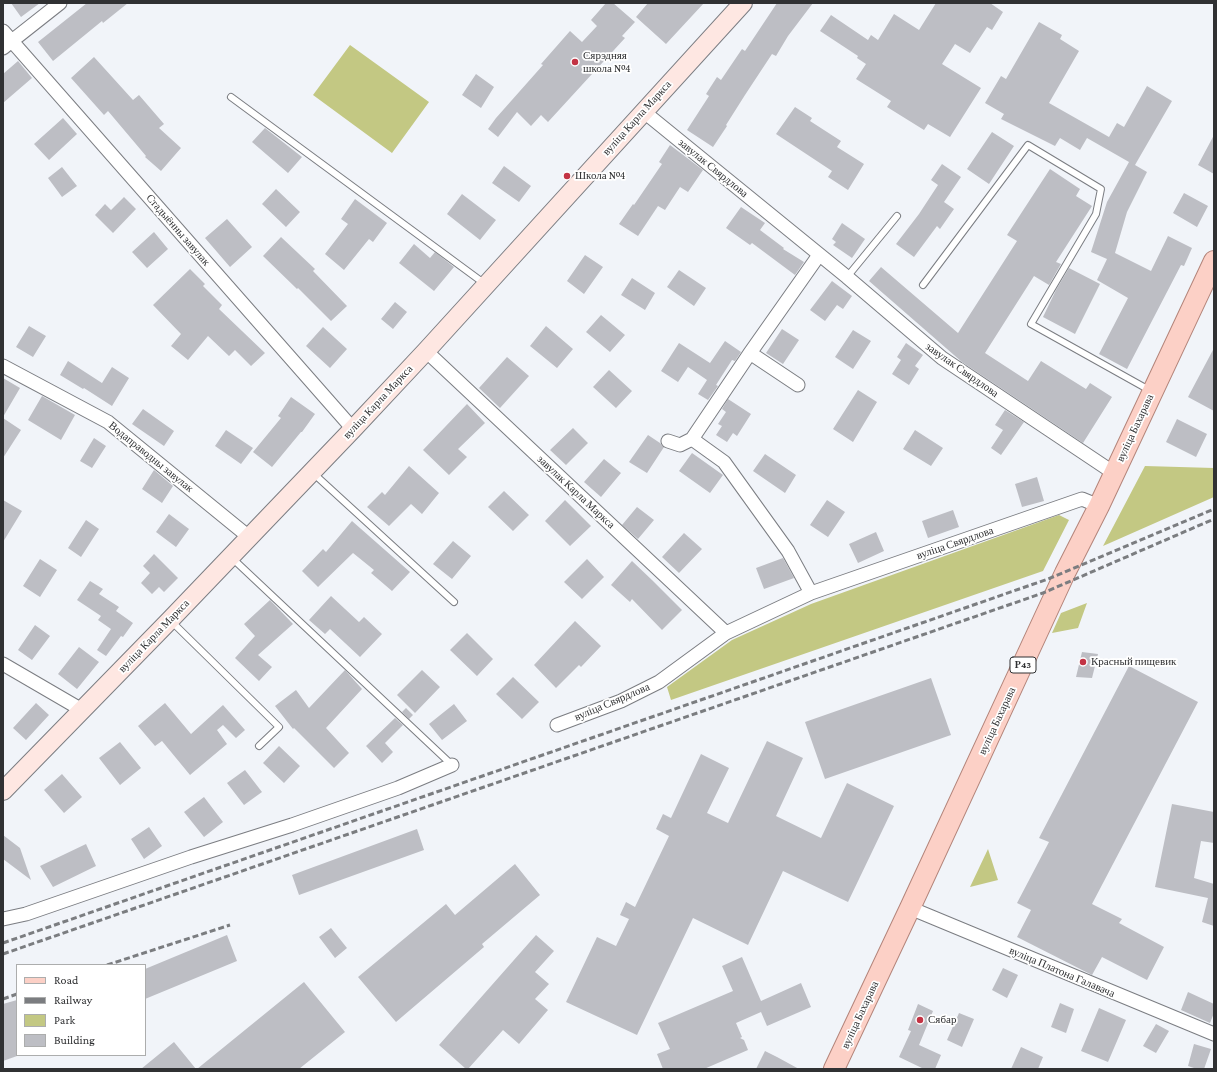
<!DOCTYPE html>
<html>
<head>
<meta charset="utf-8">
<style>
  body { margin:0 }
  #map { position:relative; width:1217px; height:1072px; overflow:hidden; background:#f1f4f9; font-family:"Crimson Pro",serif }
  canvas { display:block }
  .frame { position:absolute; inset:0; border:4px solid #303133; pointer-events:none }
  .legend { position:absolute; left:16px; top:964px; width:130px; height:92px; box-sizing:border-box; background:#fff; border:1px solid #acadad; margin:0; padding:5px 7px; list-style:none; font-size:12px; color:#303133 }
  .legend li { display:flex; align-items:center; gap:8px; height:20px }
  .legend b { width:20px; border:1px solid #acadad }
</style>
</head>
<body>
<div id="map">
<canvas width="1217" height="1072"></canvas>
<div class="frame"></div>
<ul class="legend">
<li><b style="height:5px;background:#fcd0c6"></b>Road</li>
<li><b style="height:5px;background:#7b7d80"></b>Railway</li>
<li><b style="height:11px;background:#c3c883"></b>Park</li>
<li><b style="height:11px;background:#bdbec4"></b>Building</li>
</ul>
</div>
<script>
const ctx = document.querySelector('canvas').getContext('2d');
ctx.lineJoin = 'round';
function fill(path, color) { ctx.fillStyle = color; ctx.fill(path, 'evenodd'); }
const shape = rows => new Path2D(rows.map(r => 'M' + r).join(''));
function stroke(path, color, width, dash) { ctx.strokeStyle = color; ctx.lineWidth = width; ctx.lineCap = dash ? 'butt' : 'round'; ctx.setLineDash(dash || []); ctx.stroke(path); }
function drawText(font, color, halo, rows, align = 'center') {
  ctx.font = font + ' "Crimson Pro",serif'; ctx.lineWidth = 3.5; ctx.setLineDash([]); ctx.textBaseline = 'middle'; ctx.strokeStyle = halo; ctx.fillStyle = color; for (const [text, x, y, turn = 0] of rows) {
    ctx.save(); ctx.translate(x, y); ctx.rotate((+turn || 0) * Math.PI / 180); ctx.textAlign = isNaN(turn) ? turn : align; if (halo) ctx.strokeText(text, 0, 0); ctx.fillText(text, 0, 0); ctx.restore();
  }
}
const green = shape([
  [350,45,429,102,392,153,313,95],
  [1145,466,1214,468,1214,497,1103,546],
  [1059,515,1069,520,1043,571,671,700,667,687,732,640,811,604],
  [1087,603,1078,628,1052,633,1061,613],
  [988,849,998,880,970,887]
]);
const building = shape([
  [11,3,40,3,21,17],
  [87,3,128,3,103,23,102,21,53,61,38,42],
  [606,3,613,3,635,22,622,36,625,38,548,122,541,115,531,126,517,112,498,137,488,129,496,118,543,65,541,64,570,31,582,42,597,26,591,20],
  [648,3,704,3,666,44,636,17],
  [777,3,813,3,788,36,776,56,772,54,745,95,726,125,727,126,713,147,687,130,709,96,706,94,717,77,721,80,742,49,745,51],
  [936,3,990,3,1003,12,992,30,987,27,970,53,955,44,942,64,981,88,950,137,928,124,924,130,887,107,891,101,856,79,866,64,857,58,858,56,820,31,831,15,868,40,871,35,878,40,894,14,919,30],
  [1039,22,1062,35,1060,39,1079,51,1049,103,1109,137,1117,123,1124,127,1147,86,1172,101,1135,165,1147,172,1127,212,1115,253,1151,271,1168,236,1192,248,1184,266,1181,265,1127,369,1099,354,1128,298,1097,280,1107,259,1091,252,1107,202,1129,162,1087,138,1080,150,1060,138,1055,146,1001,119,1004,114,985,103,1001,76,1006,79],
  [94,57,133,100,139,95,164,124,159,128,181,148,161,171,145,157,146,156,108,111,104,115,71,78],
  [18,61,32,78,3,103,3,74],
  [476,74,494,87,481,108,462,95],
  [795,107,812,118,810,121,841,141,837,147,864,164,848,190,828,177,832,171,776,134],
  [63,118,77,134,49,160,34,144],
  [265,128,302,157,288,173,252,142],
  [992,132,1014,146,989,184,967,169],
  [1214,135,1214,174,1198,165],
  [670,145,703,170,688,192,680,187,665,210,658,206,638,236,619,224,633,204,634,205,662,164,659,162],
  [942,164,961,177,944,202,954,209,940,229,937,226,914,257,896,244,919,214,938,185,931,180],
  [504,166,531,186,519,202,492,183],
  [62,167,77,186,62,197,48,178],
  [1050,169,1080,189,1076,196,1092,206,1056,262,1061,264,1049,285,1034,276,985,353,1028,381,1041,361,1086,389,1090,383,1112,397,1083,443,962,362,869,281,881,267,958,333,1017,241,1007,235],
  [276,189,300,212,286,227,262,204],
  [1184,193,1208,206,1197,227,1173,213],
  [462,194,496,220,480,240,447,214],
  [124,197,136,209,113,233,95,215,105,204,111,210],
  [355,199,387,223,373,242,369,239,344,270,325,254,348,224,341,219],
  [741,207,765,223,760,230,784,248,783,249,804,262,795,275,752,243,750,245,726,228],
  [227,219,252,247,230,267,205,238],
  [842,223,865,239,852,258,833,245,836,242,832,239],
  [154,232,168,249,147,268,132,252],
  [281,237,315,269,313,271,347,306,331,321,298,288,297,289,263,256],
  [414,244,430,258,435,252,454,267,434,291,399,263],
  [585,255,603,267,584,294,567,281],
  [1069,268,1100,284,1075,334,1043,317,1056,290],
  [190,269,205,284,203,286,222,305,219,309,265,353,251,366,235,350,229,356,208,336,188,360,171,346,181,334,153,305],
  [679,270,706,288,694,306,667,287],
  [632,278,655,293,645,310,621,295],
  [832,281,852,296,843,309,837,305,825,321,810,310],
  [395,302,407,312,393,329,381,319],
  [601,315,625,335,610,352,586,332],
  [29,326,46,336,33,357,16,347],
  [546,326,573,349,557,368,530,346],
  [323,327,347,349,330,368,306,346],
  [782,329,799,340,783,364,766,353],
  [853,330,871,341,853,369,835,357],
  [725,341,741,352,735,361,732,360,716,385,718,386,708,400,698,394,707,380,688,367,678,382,661,371,679,343,710,363],
  [906,343,923,355,915,366,919,369,909,385,892,374,901,360,897,357],
  [1214,348,1214,411,1188,397],
  [507,357,529,376,500,408,479,388],
  [68,361,102,383,112,367,129,378,112,406,84,388,83,389,60,375],
  [609,370,632,391,616,408,593,387],
  [3,378,20,388,3,417],
  [858,390,877,402,853,442,833,429],
  [42,396,75,415,61,440,28,420],
  [291,397,315,414,302,432,301,432,272,467,253,452,281,418,278,416],
  [728,399,751,414,737,436,733,433,727,442,716,435,722,426,718,424,726,412,722,409],
  [467,404,485,423,458,449,467,457,449,475,423,450],
  [143,409,174,431,164,446,132,424],
  [1005,410,1024,422,1001,455,991,448,1003,430,995,425],
  [3,418,21,430,3,458],
  [1177,419,1207,434,1196,457,1166,442],
  [573,428,588,443,566,465,550,450],
  [226,430,253,448,241,464,215,446],
  [915,430,943,448,931,466,903,449],
  [648,435,660,443,664,447,647,473,629,462],
  [94,438,106,446,92,468,80,461],
  [692,453,723,475,710,493,679,471],
  [765,454,796,475,785,493,753,471],
  [604,459,621,473,601,497,584,482],
  [409,466,439,493,422,514,411,504,389,526,367,507,382,492,385,495],
  [154,470,173,486,162,503,142,489],
  [1037,477,1044,501,1022,507,1015,484],
  [504,491,529,515,513,531,488,507],
  [3,500,22,511,3,542],
  [565,500,591,526,570,546,545,521],
  [827,500,845,512,828,537,810,525],
  [637,507,654,520,638,539,622,525],
  [953,510,959,527,928,538,922,521],
  [169,514,189,529,176,547,156,532],
  [86,520,99,529,81,557,68,548],
  [352,521,410,572,392,591,371,573,374,570,353,553,318,587,302,571,323,549,326,552],
  [876,532,884,551,858,563,849,544],
  [684,533,702,549,679,573,662,557],
  [453,541,471,556,452,579,433,564],
  [154,554,178,578,164,592,159,587,152,594,141,583,150,573,143,566],
  [783,558,794,578,764,589,756,568],
  [40,559,57,570,40,597,23,586],
  [587,559,604,577,582,599,564,582],
  [632,561,652,580,682,610,662,630,632,599,630,602,611,585],
  [90,581,103,589,99,594,119,607,116,611,133,623,123,637,121,636,106,656,97,650,111,629,98,620,101,616,77,600],
  [331,596,359,622,364,617,382,634,360,657,330,629,325,634,309,620],
  [270,600,293,624,258,655,272,667,259,681,235,658,255,636,244,624],
  [575,621,601,646,581,667,579,665,556,688,534,665],
  [35,625,50,636,32,660,18,650],
  [467,633,493,659,477,676,450,650],
  [79,647,99,662,77,689,58,674],
  [1082,652,1098,654,1092,678,1076,677],
  [1129,666,1198,702,1092,904,1122,919,1119,923,1164,947,1147,980,1102,957,1092,975,1017,937,1031,910,1017,903,1049,842,1039,838],
  [345,670,362,689,326,728,349,753,334,768,294,728,293,729,275,706,296,690,309,708],
  [422,670,440,687,415,713,397,695],
  [513,677,539,702,522,719,496,694],
  [931,678,951,735,825,779,805,722],
  [36,703,49,715,26,740,13,728],
  [165,703,191,734,223,705,245,730,236,738,223,725,217,730,227,744,190,775,162,741,155,746,138,726],
  [454,704,467,721,442,740,429,724],
  [406,708,413,715,409,719,402,712],
  [395,718,403,725,385,743,393,752,382,763,366,746],
  [767,741,803,758,776,816,821,838,847,783,894,806,848,902,783,871,748,945,693,918,637,1035,566,1002,597,937,616,946,629,919,620,915,626,902,635,907,669,836,656,829,663,814,671,818,701,754,729,768,707,813,728,823],
  [120,742,141,768,120,785,99,758],
  [279,746,300,766,284,783,263,763],
  [245,770,262,792,244,805,227,783],
  [62,774,82,797,64,813,44,790],
  [204,797,223,822,204,837,184,812],
  [1172,804,1214,812,1214,843,1201,841,1194,878,1214,884,1214,926,1202,922,1208,898,1155,887],
  [149,827,162,846,144,859,131,839],
  [417,829,424,850,299,895,292,875],
  [3,835,20,848,31,880,3,859],
  [86,844,96,866,53,887,40,866],
  [515,864,540,895,482,944,484,947,396,1022,358,977,446,904,455,915],
  [331,928,347,948,335,958,319,937],
  [227,935,237,961,145,999,145,969],
  [536,935,554,951,535,972,549,984,535,999,548,1010,519,1044,503,1030,468,1069,466,1069,439,1045],
  [742,957,761,1001,801,983,811,1007,767,1026,761,1012,736,1023,742,1037,740,1038,744,1040,748,1050,704,1069,663,1069,657,1054,670,1049,658,1023,733,991,722,966],
  [1003,968,1018,975,1007,998,992,990],
  [304,982,345,1032,299,1069,197,1069],
  [1188,992,1214,1004,1214,1013,1210,1023,1181,1010],
  [17,1000,17,1056,3,1061,3,1004],
  [1060,1003,1074,1009,1066,1033,1051,1027],
  [918,1004,933,1011,919,1045,941,1055,935,1069,924,1069,899,1057,911,1031,908,1030],
  [1099,1008,1126,1020,1108,1062,1081,1051],
  [959,1013,974,1019,962,1047,947,1040],
  [1156,1024,1169,1031,1156,1053,1143,1046],
  [174,1042,196,1069,141,1069],
  [1194,1044,1211,1049,1204,1069,1197,1069,1188,1066],
  [1021,1047,1043,1057,1038,1069,1011,1069],
  [765,1051,777,1057,799,1069,756,1069]
]);
const lane = shape([
  [231,97,485,284],
  [847,277,897,216],
  [923,285,1028,145,1101,189,1096,214,1031,324,1151,391],
  [313,473,454,602],
  [232,558,452,765],
  [171,621,279,727,259,746]
]);
const street = shape([
  [3,31,353,429],
  [3,48,60,3],
  [643,111,847,277,942,358,1114,473],
  [426,351,726,633],
  [750,353,798,385],
  [3,366,108,422,249,537],
  [692,439,724,462,788,551,811,593],
  [668,441,680,445,692,439,750,353,819,255],
  [3,664,82,710],
  [557,725,621,701,659,682,726,633,811,593,1082,499,1099,506],
  [910,908,1214,1034],
  [3,919,26,914,191,857,292,825,398,788,452,765]
]);
const secondary = shape([
  [3,791,170,620,353,429,426,351,743,3]
]);
const primary = shape([
  [834,1069,910,908,1065,573,1099,506,1214,261]
]);
const rail = shape([
  [3,943,1048,579,1214,509],
  [3,954,1043,593,1214,519],
  [107,965,230,925],
  [3,999,17,994]
]);
const markers = [
  [575,62,4,"#c33344"],
  [567,176,4,"#c33344"],
  [1083,662,4,"#c33344"],
  [920,1020,4,"#c33344"]
];
const shields = [
  [1023,665,26]
];
const shieldNames = [
  ["Р43",1023,665]
];
const poiNames = [
  ["Сярэдняя",583,56],
  ["школа №4",583,69],
  ["Школа №4",575,176],
  ["Красный пищевик",1091,662],
  ["Сябар",928,1020]
];
const streetNames = [
  ["вуліца Карла Маркса",637,118,-48],
  ["завулак Свярдлова",713,168,39],
  ["Стадыённы завулак",178,230,49],
  ["завулак Свярдлова",962,370,35],
  ["вуліца Карла Маркса",378,402,-47],
  ["вуліца Бахарава",1135,428,-65],
  ["Водаправодны завулак",151,457,39],
  ["завулак Карла Маркса",576,492,43],
  ["вуліца Свярдлова",955,543,-19],
  ["вуліца Карла Маркса",154,636,-46],
  ["вуліца Свярдлова",612,702,-23],
  ["вуліца Бахарава",997,721,-65],
  ["вуліца Платона Галавача",1062,972,23],
  ["вуліца Бахарава",860,1015,-65]
];
fill(green, '#c3c883');
fill(building, '#bdbec4');
stroke(lane, '#7b7d82', 8);
stroke(street, '#7b7d82', 15);
stroke(secondary, '#7b7d82', 20);
stroke(primary, '#b3847a', 22);
stroke(lane, '#fff', 6);
stroke(street, '#fff', 13);
stroke(secondary, '#fee7e2', 18);
stroke(primary, '#fcd0c6', 20);
stroke(rail, '#7b7d80', 3, [6, 3]);
for (const [x, y, r, color] of markers) { const dot = new Path2D(); dot.arc(x, y, r, 0, 2 * Math.PI); ctx.fillStyle = color; ctx.fill(dot); stroke(dot, '#fff', 1.5); }
for (const [x, y, w] of shields) { const box = new Path2D(); box.roundRect(x - w / 2, y - 8, w, 16, 3); ctx.fillStyle = '#fff'; ctx.fill(box); stroke(box, '#303133', 1); }
drawText('bold 10px', '#303133', null, shieldNames);
drawText('11px', '#303133', '#fff', poiNames, 'left');
drawText('11px', '#303133', '#fff', streetNames);
</script>
</body>
</html>
